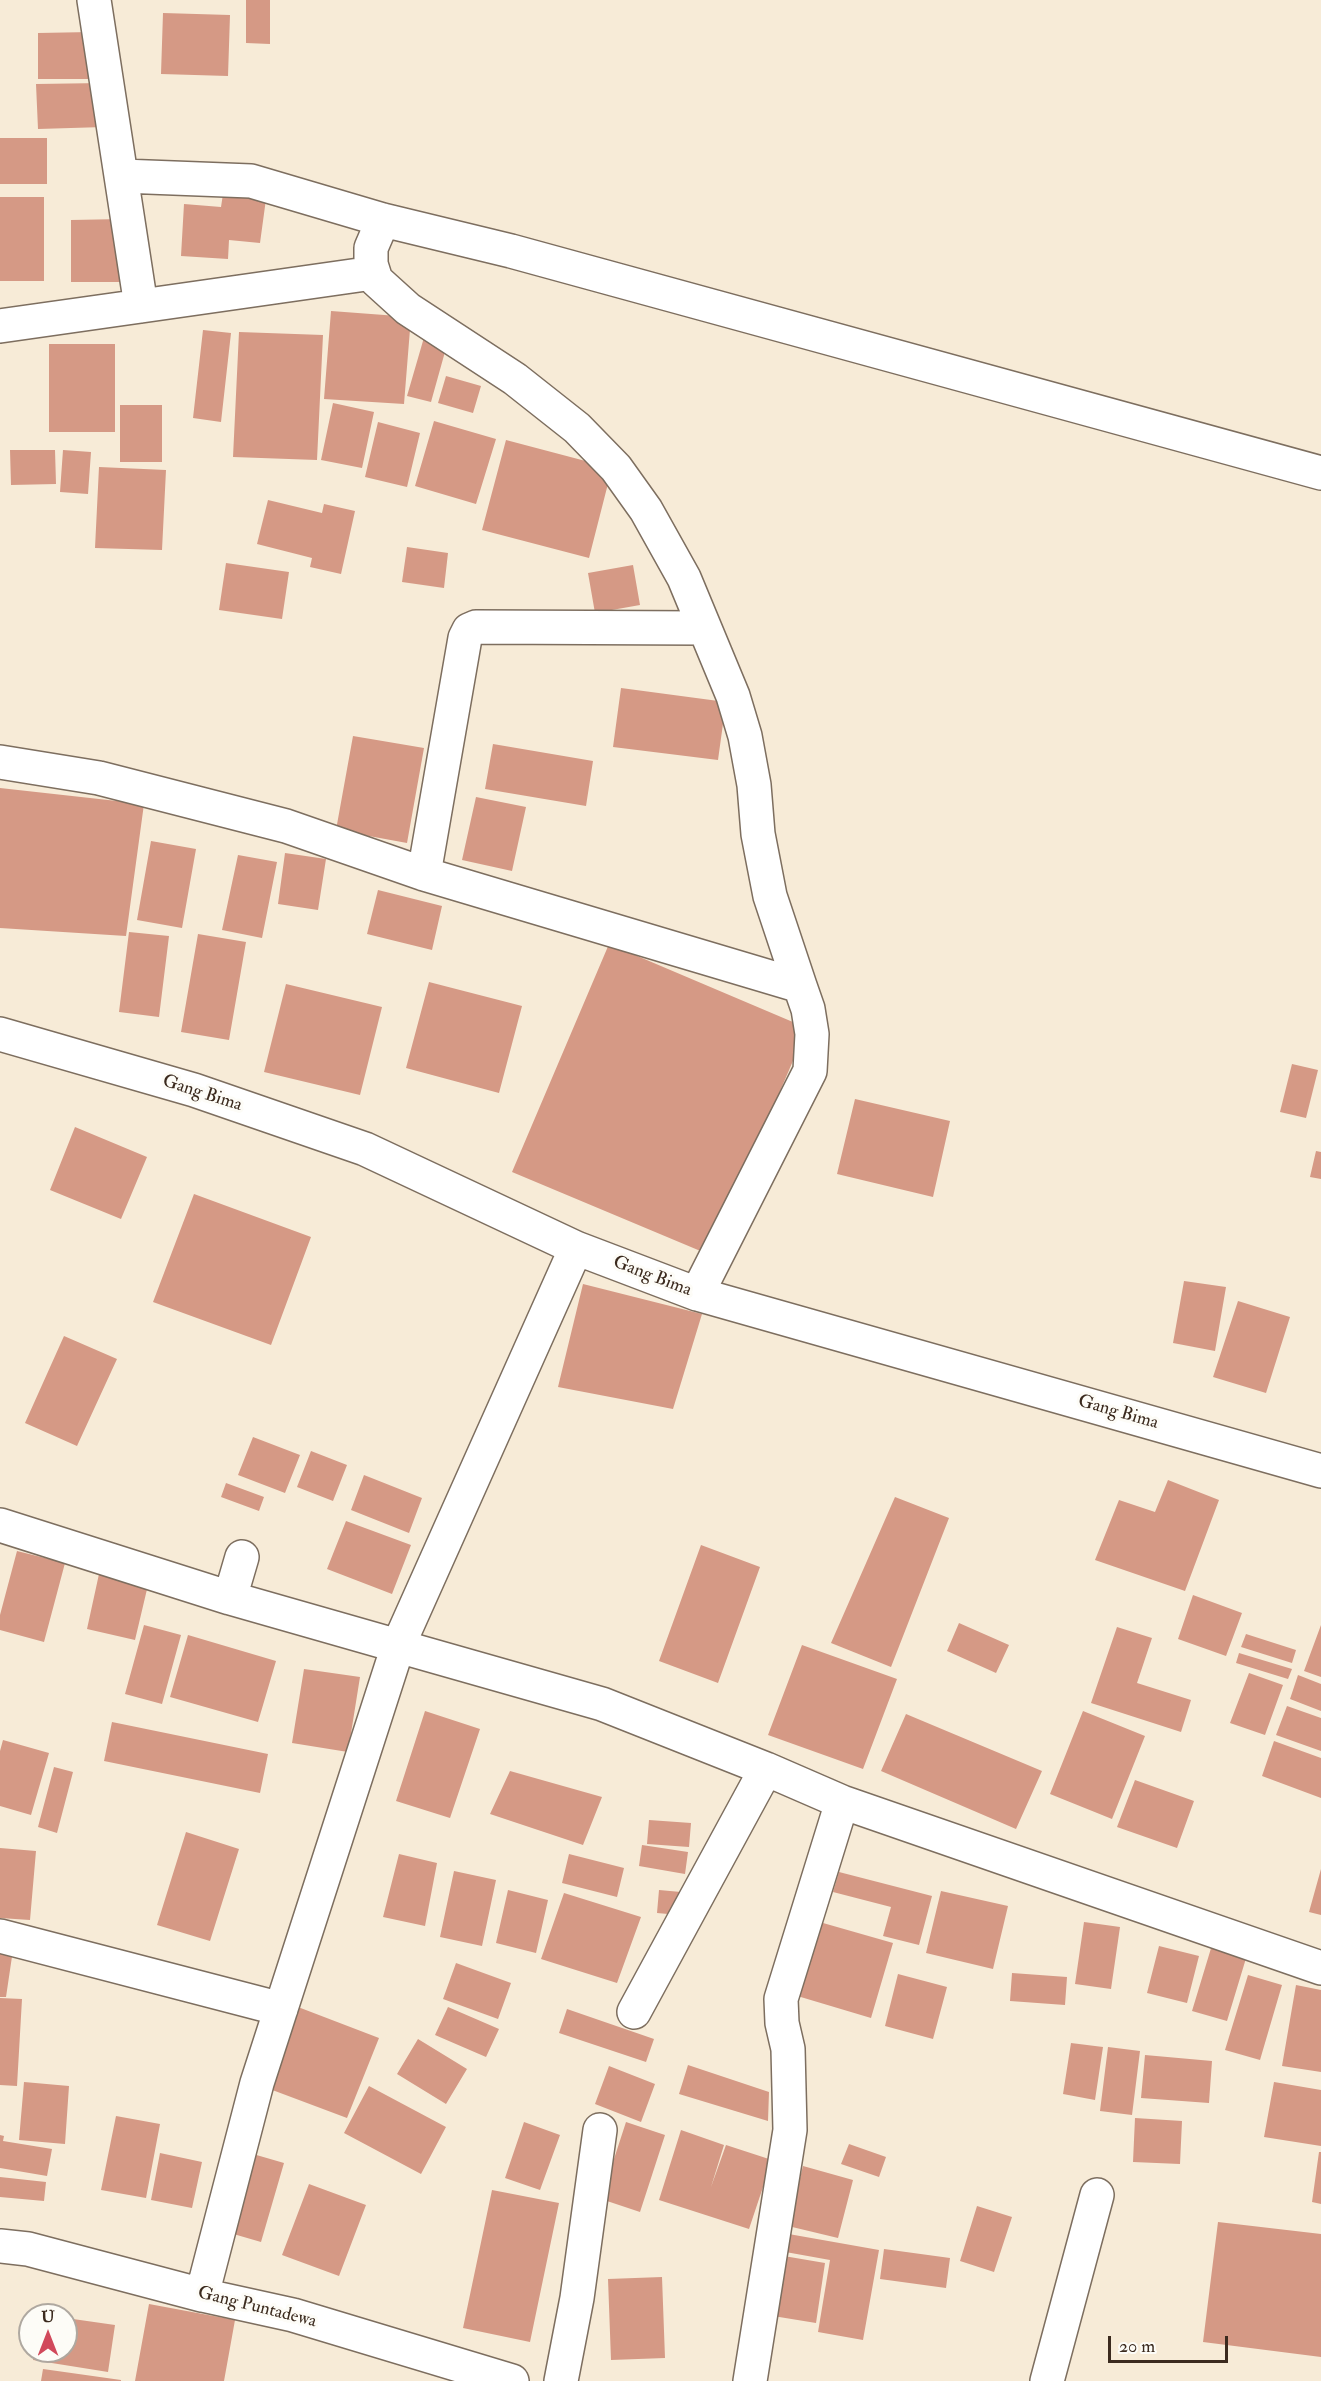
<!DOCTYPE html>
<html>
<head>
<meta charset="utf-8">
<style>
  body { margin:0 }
  #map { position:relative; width:1321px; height:2381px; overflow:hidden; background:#f7ebd7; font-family:"IM FELL Double Pica",serif }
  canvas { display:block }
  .north { position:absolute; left:18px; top:2303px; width:60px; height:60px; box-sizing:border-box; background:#fdfcf7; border:2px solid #afa8a0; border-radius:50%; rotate:0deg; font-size:16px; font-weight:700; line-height:24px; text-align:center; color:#3b2a1e }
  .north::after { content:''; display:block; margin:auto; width:21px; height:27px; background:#d1495b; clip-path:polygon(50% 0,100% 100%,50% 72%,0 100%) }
  .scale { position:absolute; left:1108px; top:2336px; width:120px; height:27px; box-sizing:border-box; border:3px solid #3b2a1e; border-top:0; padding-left:8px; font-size:18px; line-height:21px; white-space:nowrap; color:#3b2a1e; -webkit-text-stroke:4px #fdfcf7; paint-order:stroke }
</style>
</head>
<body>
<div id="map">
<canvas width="1321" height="2381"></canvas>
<div class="north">U</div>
<div class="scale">20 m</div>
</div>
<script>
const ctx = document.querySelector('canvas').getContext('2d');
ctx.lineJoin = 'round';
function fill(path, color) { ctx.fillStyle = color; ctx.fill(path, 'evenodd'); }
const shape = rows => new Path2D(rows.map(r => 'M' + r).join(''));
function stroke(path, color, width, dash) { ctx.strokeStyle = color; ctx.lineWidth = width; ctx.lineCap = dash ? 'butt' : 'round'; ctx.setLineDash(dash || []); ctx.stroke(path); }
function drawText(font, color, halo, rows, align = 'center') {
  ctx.font = font + ' "IM FELL Double Pica",serif'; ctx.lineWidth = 6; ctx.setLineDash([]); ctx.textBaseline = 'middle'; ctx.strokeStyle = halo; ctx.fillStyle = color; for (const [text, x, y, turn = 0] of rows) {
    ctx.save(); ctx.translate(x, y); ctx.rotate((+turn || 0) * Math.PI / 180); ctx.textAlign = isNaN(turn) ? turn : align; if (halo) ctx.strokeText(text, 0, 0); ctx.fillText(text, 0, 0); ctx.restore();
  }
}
const building = shape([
  [246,0,270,0,270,44,246,43],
  [163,13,230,15,228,76,161,74],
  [91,32,92,79,38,79,38,33],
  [103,83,104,127,38,129,36,84],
  [0,138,47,138,47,184,0,184],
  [223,194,266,199,260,243,229,240,228,259,181,256,184,204,221,207],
  [0,197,44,197,44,281,0,281],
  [123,219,124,282,71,282,71,220],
  [331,311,411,317,404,404,324,399],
  [203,330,231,333,221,422,193,418],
  [239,332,323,335,317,460,233,457],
  [425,334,448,341,431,402,407,396],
  [49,344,115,344,115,432,49,432],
  [446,376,481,386,473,413,438,403],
  [333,403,374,412,362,468,321,460],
  [120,405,162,405,162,462,120,462],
  [434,421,496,439,476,504,415,486],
  [378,422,420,433,407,487,365,477],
  [506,440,612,468,589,558,482,530],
  [10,450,55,450,56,484,11,485],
  [63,450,91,452,88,494,60,492],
  [99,467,166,470,162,550,95,548],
  [268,500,322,513,324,504,355,511,341,574,310,567,312,558,257,544],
  [407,547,448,553,444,588,402,582],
  [226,563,289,572,282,619,219,610],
  [633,565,640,605,595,613,588,573],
  [621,688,726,702,718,760,613,747],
  [353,736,424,748,407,843,336,830],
  [493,744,593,761,586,806,485,789],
  [0,788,144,804,126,936,0,928],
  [476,797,526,807,512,871,462,860],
  [151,841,196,849,182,928,137,920],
  [285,853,326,859,318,910,278,904],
  [238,855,277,862,262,938,222,930],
  [378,890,442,906,432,950,367,934],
  [129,932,169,936,159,1017,119,1012],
  [198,934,246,942,229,1040,181,1032],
  [609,944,807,1028,710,1255,512,1172],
  [429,982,522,1006,499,1093,406,1068],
  [286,984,382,1007,360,1095,264,1072],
  [1292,1064,1318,1070,1306,1118,1280,1112],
  [855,1099,950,1121,933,1197,837,1174],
  [75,1127,147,1157,121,1219,50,1190],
  [1316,1151,1321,1152,1321,1179,1310,1177],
  [194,1194,311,1237,271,1345,153,1302],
  [1184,1281,1226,1287,1215,1351,1173,1343],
  [583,1284,702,1314,673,1409,558,1387],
  [1238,1301,1290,1317,1266,1393,1213,1377],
  [64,1336,117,1359,77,1446,25,1423],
  [253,1437,300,1455,285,1493,238,1475],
  [311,1451,347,1465,333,1501,297,1487],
  [364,1475,422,1498,409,1533,351,1510],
  [1168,1480,1219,1500,1185,1591,1095,1560,1119,1500,1155,1512],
  [226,1483,264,1497,259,1511,221,1497],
  [895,1497,949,1518,891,1667,831,1643],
  [346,1521,411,1545,392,1594,327,1569],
  [701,1545,760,1567,718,1683,659,1661],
  [17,1551,65,1563,44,1642,0,1630,0,1615],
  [99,1574,148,1585,135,1640,87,1629],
  [1193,1595,1242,1613,1226,1656,1178,1639],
  [959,1623,1009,1645,996,1673,947,1651],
  [144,1625,181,1635,162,1704,125,1694],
  [1321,1625,1321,1677,1304,1671],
  [1117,1627,1152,1638,1137,1683,1191,1700,1181,1732,1091,1703],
  [1246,1634,1296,1650,1292,1663,1241,1647],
  [188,1635,276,1661,258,1722,170,1697],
  [802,1645,897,1679,863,1769,768,1735],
  [1239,1653,1292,1669,1288,1679,1236,1663],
  [304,1669,360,1677,348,1752,292,1743],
  [1249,1673,1283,1685,1265,1735,1230,1723],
  [1298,1675,1321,1684,1321,1711,1290,1699],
  [1287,1706,1321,1718,1321,1751,1276,1735],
  [425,1711,480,1729,450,1818,396,1801],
  [1083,1711,1145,1736,1112,1819,1050,1794],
  [906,1714,1042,1771,1016,1829,881,1771],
  [112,1722,268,1754,260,1793,104,1761],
  [3,1740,49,1753,31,1815,0,1806,0,1751],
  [1274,1741,1321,1758,1321,1798,1262,1776],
  [54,1767,73,1772,57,1833,38,1827],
  [510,1771,602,1797,583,1845,490,1814],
  [1135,1780,1194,1801,1177,1848,1117,1827],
  [649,1820,691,1823,689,1847,647,1844],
  [186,1832,239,1849,210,1941,157,1925],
  [642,1845,688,1852,685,1874,639,1866],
  [0,1848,36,1851,30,1920,0,1918],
  [399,1854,437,1863,425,1926,383,1917],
  [569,1854,624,1868,617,1897,562,1883],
  [1321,1869,1321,1915,1309,1912],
  [454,1871,496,1880,482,1946,440,1937],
  [839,1872,932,1896,919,1945,883,1936,891,1907,833,1892],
  [508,1890,548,1900,536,1953,496,1943],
  [659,1890,681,1892,679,1915,657,1913],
  [941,1891,1008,1906,993,1969,926,1953],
  [564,1893,641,1917,617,1983,541,1959],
  [816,1921,893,1943,871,2018,794,1995],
  [1084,1922,1120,1927,1111,1989,1075,1984],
  [0,1942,14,1943,6,1997,0,1997],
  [1212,1945,1247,1955,1227,2021,1192,2011],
  [1159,1946,1199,1956,1187,2003,1147,1993],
  [456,1963,511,1983,498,2019,443,1999],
  [1012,1973,1067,1977,1065,2005,1010,2001],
  [898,1974,947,1987,933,2039,885,2026],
  [1248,1975,1282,1985,1260,2060,1225,2050],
  [1296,1985,1321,1990,1321,2072,1282,2066],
  [0,1998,22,1999,17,2086,0,2085],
  [298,2007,379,2038,347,2118,267,2088],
  [448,2007,499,2029,486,2057,435,2035],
  [567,2009,654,2039,646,2062,559,2033],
  [418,2039,467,2069,446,2104,397,2074],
  [1071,2043,1103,2047,1095,2100,1063,2094],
  [1108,2047,1140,2051,1132,2115,1100,2111],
  [1145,2055,1212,2061,1209,2103,1141,2098],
  [688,2065,769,2092,768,2121,679,2094],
  [609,2066,655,2084,641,2122,595,2104],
  [24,2082,69,2086,65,2144,19,2140],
  [1274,2082,1321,2090,1321,2146,1264,2137],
  [369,2086,446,2127,421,2174,344,2133],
  [116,2116,160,2124,146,2198,101,2190],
  [1135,2118,1182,2121,1180,2164,1133,2162],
  [524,2122,560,2135,540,2190,505,2178],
  [626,2122,665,2135,640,2212,601,2199],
  [681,2130,724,2145,711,2187,726,2145,772,2160,749,2229,659,2200],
  [0,2135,4,2136,3,2141,52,2149,47,2176,0,2168],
  [849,2144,886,2157,879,2177,841,2164],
  [1319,2152,1321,2152,1321,2204,1312,2202],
  [160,2153,202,2162,192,2208,151,2200],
  [253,2154,284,2163,261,2242,230,2233],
  [803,2166,853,2180,838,2238,788,2226],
  [0,2177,46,2182,44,2201,0,2197],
  [309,2184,366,2205,339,2276,282,2255],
  [492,2190,559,2203,530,2342,463,2328],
  [977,2206,1012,2217,994,2272,960,2261],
  [1218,2222,1321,2234,1321,2357,1203,2342],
  [783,2233,879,2250,863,2340,818,2332,830,2260,780,2251],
  [884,2249,950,2258,946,2288,880,2279],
  [778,2255,825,2263,816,2323,767,2315],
  [662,2277,665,2358,611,2360,608,2279],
  [149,2304,235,2320,224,2381,135,2381],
  [66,2318,115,2325,108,2372,33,2360,34,2351,66,2351],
  [43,2369,121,2380,121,2381,41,2381]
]);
const street = shape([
  [122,176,251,181,383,220,511,251,1321,473],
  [383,220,371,248,371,264,376,280,408,309,515,379,577,428,616,468,646,510,684,578,733,696,745,736,754,785,758,834,770,896,800,986],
  [141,306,373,273],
  [0,326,141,306,94,0],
  [0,762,99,778,286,826,424,874,800,986,808,1009,812,1034,810,1071,697,1294],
  [424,874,465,638,469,630,476,627,704,628],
  [0,1034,194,1090,365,1149,576,1248,697,1294,1321,1471],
  [576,1248,398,1646,602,1704,766,1769,842,1802,1321,1968],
  [0,1525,230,1598,398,1646,257,2083,202,2295],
  [230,1598,242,1557],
  [0,1936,281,2009],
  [634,2012,766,1769],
  [0,2246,28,2249,202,2295,293,2315,512,2381],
  [561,2381,577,2298,600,2130],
  [750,2381,790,2130,788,2049,782,2023,781,1999,842,1802],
  [1047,2381,1097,2195]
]);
const streetNames = [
  ["Gang Bima",202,1094,18],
  ["Gang Bima",652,1277,21],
  ["Gang Bima",1118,1413,16],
  ["Gang Puntadewa",257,2308,14]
];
fill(building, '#d59985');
stroke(street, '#7d6e5f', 36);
stroke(street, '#fff', 33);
drawText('18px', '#3b2a1e', '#fdfcf7', streetNames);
</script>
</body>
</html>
